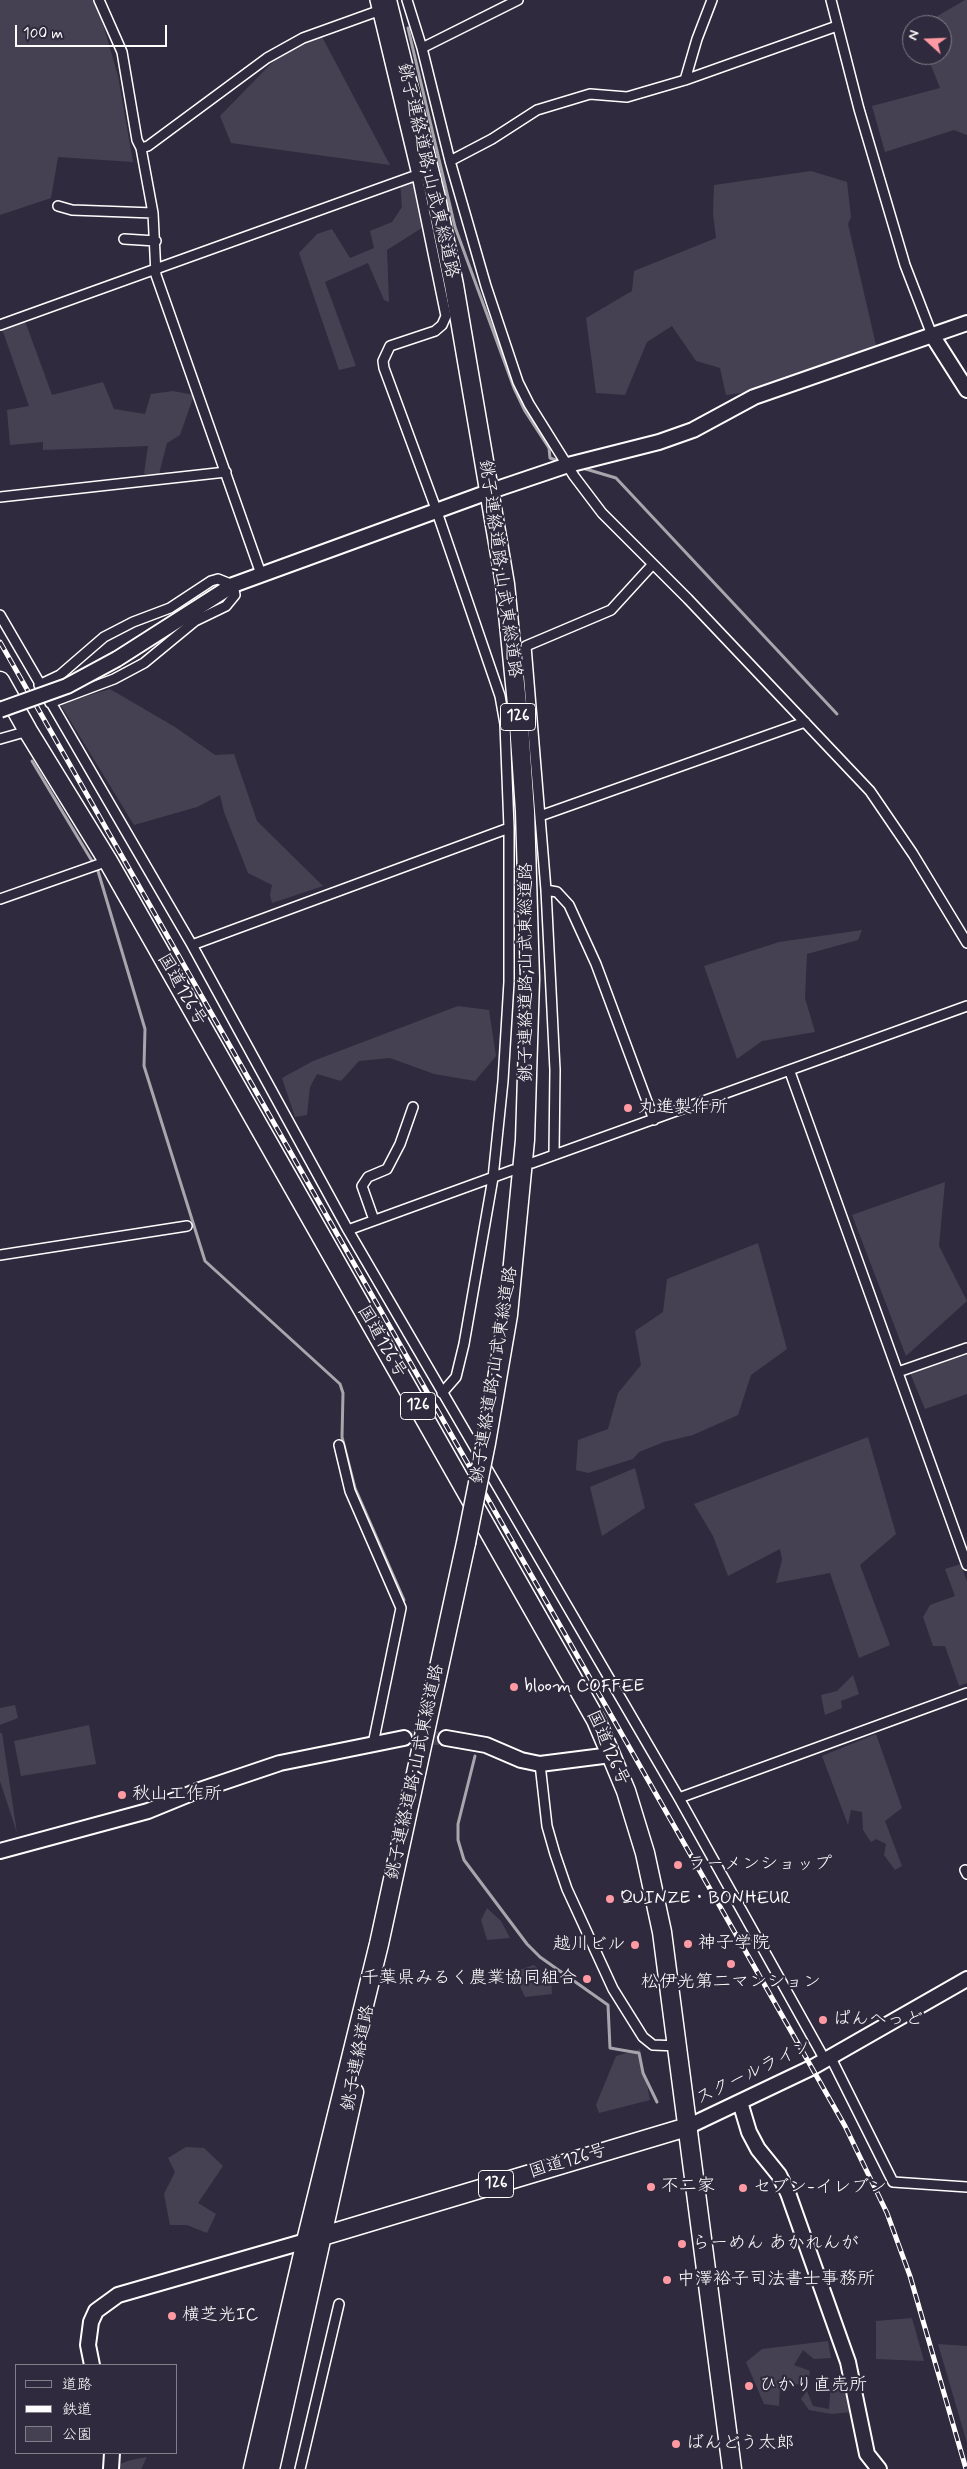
<!DOCTYPE html>
<html>
<head>
<meta charset="utf-8">
<style>
  body { margin:0 }
  #map { position:relative; width:967px; height:2469px; overflow:hidden; background:#2f2a3d; font-family:Mynerve,"Klee One",sans-serif }
  canvas { display:block }
  .legend { position:absolute; left:15px; top:2364px; width:162px; height:90px; box-sizing:border-box; background:#2f2a3d; border:1px solid #827f8b; margin:0; padding:6px 9px; list-style:none; font-size:15px; color:#fff }
  .legend li { display:flex; align-items:center; gap:10px; height:25px }
  .legend b { width:25px; border:1px solid #827f8b }
  .north { position:absolute; left:902px; top:15px; width:50px; height:50px; box-sizing:border-box; background:#2f2a3d; border:1px solid #827f8b; border-radius:50%; rotate:290deg; font-size:14px; font-weight:700; line-height:20px; text-align:center; color:#fff }
  .north::after { content:''; display:block; margin:auto; width:18px; height:22px; background:#ff9aa2; clip-path:polygon(50% 0,100% 100%,50% 72%,0 100%) }
  .scale { position:absolute; left:15px; top:25px; width:152px; height:22px; box-sizing:border-box; border:2px solid #fff; border-top:0; padding-left:6px; font-size:15px; line-height:18px; white-space:nowrap; color:#fff; -webkit-text-stroke:4px #2f2a3d; paint-order:stroke }
</style>
</head>
<body>
<div id="map">
<canvas width="967" height="2469"></canvas>
<ul class="legend">
<li><b style="height:6px;background:#2f2a3d"></b>道路</li>
<li><b style="height:6px;background:#fff"></b>鉄道</li>
<li><b style="height:14px;background:#464152"></b>公園</li>
</ul>
<div class="north">N</div>
<div class="scale">100 m</div>
</div>
<script>
const ctx = document.querySelector('canvas').getContext('2d');
ctx.lineJoin = 'round';
function fill(path, color) { ctx.fillStyle = color; ctx.fill(path, 'evenodd'); }
const shape = rows => new Path2D(rows.map(r => 'M' + r).join(''));
function stroke(path, color, width, dash) { ctx.strokeStyle = color; ctx.lineWidth = width; ctx.lineCap = dash ? 'butt' : 'round'; ctx.setLineDash(dash || []); ctx.stroke(path); }
function drawText(font, color, halo, rows, align = 'center') {
  ctx.font = font + ' Mynerve,"Klee One",sans-serif'; ctx.lineWidth = 4.5; ctx.setLineDash([]); ctx.textBaseline = 'middle'; ctx.strokeStyle = halo; ctx.fillStyle = color; for (const [text, x, y, turn = 0] of rows) {
    ctx.save(); ctx.translate(x, y); ctx.rotate((+turn || 0) * Math.PI / 180); ctx.textAlign = isNaN(turn) ? turn : align; if (halo) ctx.strokeText(text, 0, 0); ctx.fillText(text, 0, 0); ctx.restore();
  }
}
const green = shape([
  [0,0,96,0,118,76,133,162,58,157,51,198,0,215],
  [965,0,967,0,967,135,954,130,885,152,872,106,940,88,927,55,942,55,942,25,922,25],
  [302,32,321,35,390,165,231,143,220,116],
  [811,171,847,182,851,217,848,224,876,345,755,391,726,395,720,368,696,361,672,326,647,342,625,395,596,393,586,318,632,291,634,271,716,238,713,214,714,185],
  [427,175,436,219,387,250,389,302,384,300,368,263,325,282,356,366,339,370,299,253,317,234,332,229,350,258,374,248,370,231,392,222,402,207,400,182],
  [25,321,52,395,103,382,114,409,145,414,151,394,173,391,194,395,180,435,167,443,159,474,144,474,148,446,43,450,43,442,10,445,7,410,29,406,2,329],
  [110,689,175,727,215,755,234,754,257,821,323,886,272,903,270,895,272,885,248,873,224,812,220,795,197,807,134,825,60,704],
  [862,930,858,940,807,954,805,998,815,1032,762,1041,737,1059,704,966,779,942],
  [458,1006,489,1010,496,1056,475,1081,434,1074,390,1058,359,1061,341,1081,317,1074,310,1087,307,1115,295,1117,282,1078,313,1061],
  [945,1182,939,1246,967,1301,906,1356,852,1215],
  [758,1243,787,1349,751,1375,738,1415,693,1435,664,1442,639,1452,633,1459,588,1473,576,1470,578,1440,608,1429,618,1393,641,1365,635,1331,663,1312,667,1279],
  [967,1347,967,1394,925,1409,908,1368],
  [868,1437,896,1534,860,1565,890,1645,859,1658,830,1573,776,1583,782,1560,780,1549,728,1576,713,1536,694,1504],
  [635,1468,645,1508,602,1536,590,1487],
  [961,1564,967,1582,967,1683,959,1686,945,1646,933,1646,923,1617,930,1605,955,1596,945,1569],
  [853,1675,859,1694,841,1701,842,1708,825,1715,821,1695,837,1691],
  [15,1705,18,1718,0,1725,0,1708],
  [89,1725,96,1764,21,1776,14,1741],
  [0,1733,2,1733,17,1833,0,1781],
  [876,1734,902,1808,885,1821,902,1866,895,1870,884,1855,886,1844,876,1839,871,1842,863,1830,862,1812,851,1810,848,1825,822,1756],
  [487,1908,501,1921,510,1938,487,1940,481,1920],
  [534,1965,551,1978,552,1994,525,1997,513,1972],
  [640,2049,650,2100,599,2113,596,2105,616,2056],
  [186,2147,204,2148,223,2166,198,2203,216,2214,207,2233,187,2225,170,2225,164,2194,175,2172,168,2158],
  [912,2318,924,2361,876,2359,876,2321],
  [828,2341,831,2358,814,2359,803,2350,794,2365,810,2371,808,2383,780,2386,779,2406,764,2404,746,2362,762,2349],
  [938,2344,967,2346,967,2443],
  [841,2379,852,2412,832,2414,809,2410,801,2399,807,2391,813,2406,829,2409,831,2383],
  [147,2457,141,2469,116,2469,117,2465,131,2460]
]);
const stream = shape([
  [408,28,455,227,514,388,525,411,549,448,550,458,561,462],
  [579,467,616,478,837,714],
  [32,761,98,871,145,1029,144,1066,205,1261,340,1384,343,1393,342,1437,355,1488,404,1600],
  [475,1756,458,1824,458,1840,464,1860,527,1944,540,1957,608,2005,610,2048,639,2053,643,2073,657,2102]
]);
const secondaryTunnel = shape([
  [404,1738,446,1738]
]);
const street = shape([
  [99,0,122,52,137,140,141,148,153,213,156,275,261,574],
  [375,0,417,175,446,316,442,325,435,331,390,346,383,361,384,368,436,509,500,696,505,724,509,828,509,982,503,1081,493,1178,464,1344,456,1377,442,1393],
  [407,0,422,48,450,161,486,286,518,382,529,404,574,476,602,513,688,599,870,791,913,854,967,943],
  [831,0,859,109,905,265,932,335],
  [422,48,518,0],
  [685,80,697,39,712,0],
  [141,148,148,146,267,58,303,38,378,11],
  [450,161,492,139,537,110,590,94,627,97,685,80,837,26],
  [58,206,72,210,153,213],
  [124,239,156,241],
  [0,325,417,175],
  [0,497,226,472],
  [653,564,611,610,526,646,546,890,557,892,569,905,596,964,654,1120],
  [0,615,192,945,348,1230,679,1798,825,2060],
  [39,685,60,675,104,637,133,622,170,608,211,581,218,579,233,585,235,595,226,606,195,621,144,663,114,679,50,703],
  [0,739,28,731],
  [540,816,805,722],
  [546,890,555,1070,554,1154],
  [0,899,108,861],
  [192,945,509,828],
  [790,1072,967,1565],
  [532,1163,967,1006],
  [374,1220,362,1186,368,1177,387,1169,400,1144,413,1107],
  [348,1230,513,1170],
  [0,1255,187,1226],
  [898,1372,967,1348],
  [339,1445,350,1491,401,1608,373,1744],
  [540,1764,547,1826,555,1854,567,1889,613,1989,643,2037,653,2045,678,2046],
  [679,1798,967,1693],
  [965,1870,967,1874],
  [830,2056,893,2182,967,2187],
  [300,2469,339,2304]
]);
const secondary = shape([
  [932,335,967,390],
  [117,659,233,585,491,491,568,465,659,442,693,430,754,397,967,323],
  [446,1738,486,1745,521,1760,540,1764,611,1755],
  [0,1851,148,1811,197,1791,280,1763,404,1738],
  [740,2102,749,2132,758,2149,779,2175,788,2193,848,2362,867,2454,879,2469],
  [687,2127,813,2067,967,1979],
  [92,2365,88,2345,91,2322,96,2311,118,2295,306,2241],
  [111,2469,112,2453]
]);
const highway = shape([
  [387,0,436,198,454,285,505,584,519,724,525,811,530,979,525,1140,508,1315,486,1443],
  [0,681,28,731,108,861,596,1720,611,1755,626,1791,645,1853,662,1932,732,2469],
  [313,2239,687,2127],
  [253,2469,306,2241,379,1944,466,1543],
  [270,2469,354,2092]
]);
const rail = shape([
  [0,642,845,2126,887,2213,910,2276,966,2469]
]);
const secondaryBridge = shape([
  [0,710,67,686,117,659]
]);
const highwayBridge = shape([
  [466,1543,486,1443]
]);
const markers = [
  [628,1108,5,"#ff9aa2"],
  [514,1687,5,"#ff9aa2"],
  [122,1795,5,"#ff9aa2"],
  [678,1865,5,"#ff9aa2"],
  [610,1899,5,"#ff9aa2"],
  [688,1944,5,"#ff9aa2"],
  [635,1945,5,"#ff9aa2"],
  [731,1964,5,"#ff9aa2"],
  [587,1979,5,"#ff9aa2"],
  [823,2020,5,"#ff9aa2"],
  [651,2187,5,"#ff9aa2"],
  [743,2188,5,"#ff9aa2"],
  [682,2244,5,"#ff9aa2"],
  [667,2280,5,"#ff9aa2"],
  [172,2316,5,"#ff9aa2"],
  [749,2386,5,"#ff9aa2"],
  [676,2444,5,"#ff9aa2"]
];
const shields = [
  [518,717,35],
  [418,1406,35],
  [496,2184,35]
];
const shieldNames = [
  ["126",518,717],
  ["126",418,1406],
  ["126",496,2184]
];
const streetNames = [
  ["銚子連絡道路;山武東総道路",427,171,77],
  ["銚子連絡道路;山武東総道路",499,569,82],
  ["銚子連絡道路;山武東総道路",527,972,-90],
  ["国道126号",181,990,60],
  ["国道126号",381,1342,60],
  ["銚子連絡道路;山武東総道路",495,1375,-81],
  ["国道126号",607,1748,66],
  ["銚子連絡道路;山武東総道路",416,1772,-78],
  ["銚子連絡道路",359,2058,-79],
  ["スクールライン",754,2073,-26],
  ["国道126号",568,2162,-17]
];
const poiNames = [
  ["丸進製作所",638,1108],
  ["bloom COFFEE",524,1687],
  ["秋山工作所",132,1795],
  ["ラーメンショップ",688,1865],
  ["QUINZE・BONHEUR",620,1899],
  ["神子学院",698,1944],
  ["越川ビル",625,1945,"right"],
  ["千葉県みるく農業協同組合",577,1979,"right"],
  ["松伊光第二マンション",731,1983,"center"],
  ["ぱんへっど",833,2020],
  ["不二家",661,2187],
  ["セブン-イレブン",753,2188],
  ["らーめん あかれんが",692,2244],
  ["中澤裕子司法書士事務所",677,2280],
  ["横芝光IC",182,2316],
  ["ひかり直売所",759,2386],
  ["ばんどう太郎",686,2444]
];
fill(green, '#464152');
stroke(stream, '#a7a6ad', 3);
stroke(secondaryTunnel, '#443f50', 14, [14, 7]);
stroke(street, '#fff', 12);
stroke(secondary, '#fff', 18);
stroke(highway, '#fff', 21);
stroke(street, '#2f2a3d', 9);
stroke(secondary, '#2f2a3d', 14);
stroke(highway, '#2f2a3d', 18);
stroke(rail, '#fff', 5);
stroke(rail, '#2f2a3d', 3, [9]);
stroke(secondaryBridge, '#fff', 18, []);
stroke(highwayBridge, '#fff', 21, []);
stroke(secondaryBridge, '#2f2a3d', 14);
stroke(highwayBridge, '#2f2a3d', 18);
for (const [x, y, r, color] of markers) { const dot = new Path2D(); dot.arc(x, y, r, 0, 2 * Math.PI); ctx.fillStyle = color; ctx.fill(dot); stroke(dot, '#2f2a3d', 2); }
for (const [x, y, w] of shields) { const box = new Path2D(); box.roundRect(x - w / 2, y - 13.5, w, 27, 4); ctx.fillStyle = '#2f2a3d'; ctx.fill(box); stroke(box, '#fff', 1); }
drawText('bold 16px', '#fff', null, shieldNames);
drawText('18px', '#fff', '#2f2a3d', streetNames);
drawText('18px', '#fff', '#2f2a3d', poiNames, 'left');
</script>
</body>
</html>
